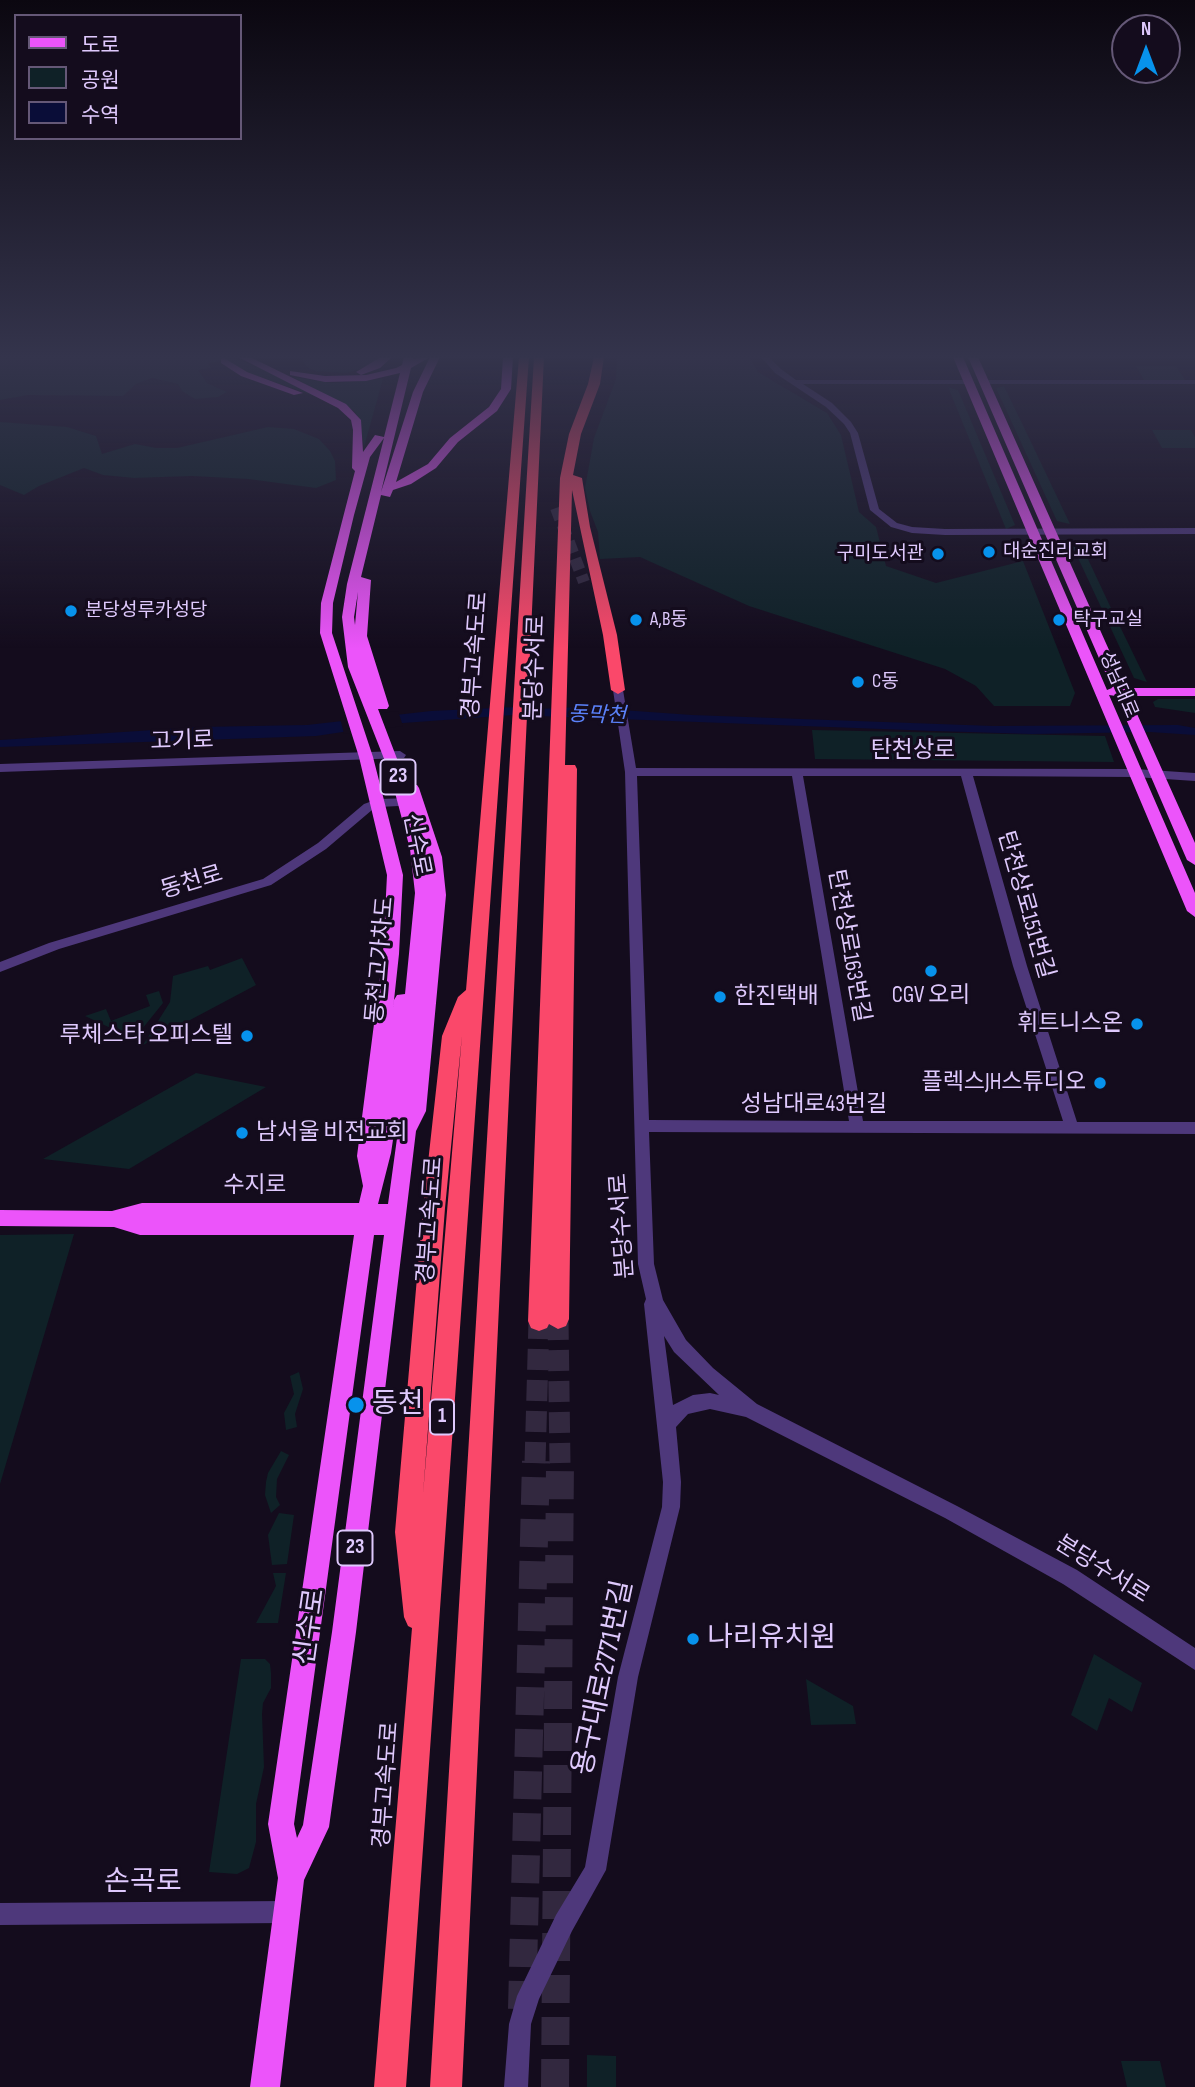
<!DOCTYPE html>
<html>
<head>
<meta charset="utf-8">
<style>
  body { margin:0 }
  #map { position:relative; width:1195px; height:2087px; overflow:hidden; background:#140c1d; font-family:"Sofia Sans Condensed","Noto Sans KR",sans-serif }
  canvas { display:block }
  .legend { position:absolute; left:14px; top:14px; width:228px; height:126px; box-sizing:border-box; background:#140c1d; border:2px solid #655877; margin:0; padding:9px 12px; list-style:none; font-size:21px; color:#dfc9fd }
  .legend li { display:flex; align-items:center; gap:14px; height:35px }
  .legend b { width:35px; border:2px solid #655877 }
  .north { position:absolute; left:1111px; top:14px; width:70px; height:70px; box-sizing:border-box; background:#140c1d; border:2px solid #655877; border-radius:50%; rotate:0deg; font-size:19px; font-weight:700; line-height:28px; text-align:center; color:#dfc9fd }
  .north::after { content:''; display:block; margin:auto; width:24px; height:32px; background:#0792ec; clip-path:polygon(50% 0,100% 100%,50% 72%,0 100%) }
</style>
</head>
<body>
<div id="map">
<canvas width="1195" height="2087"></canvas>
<ul class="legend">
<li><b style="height:9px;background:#ec54fa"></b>도로</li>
<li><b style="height:19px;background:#0f2127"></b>공원</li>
<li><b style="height:19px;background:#0a0d38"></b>수역</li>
</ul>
<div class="north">N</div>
</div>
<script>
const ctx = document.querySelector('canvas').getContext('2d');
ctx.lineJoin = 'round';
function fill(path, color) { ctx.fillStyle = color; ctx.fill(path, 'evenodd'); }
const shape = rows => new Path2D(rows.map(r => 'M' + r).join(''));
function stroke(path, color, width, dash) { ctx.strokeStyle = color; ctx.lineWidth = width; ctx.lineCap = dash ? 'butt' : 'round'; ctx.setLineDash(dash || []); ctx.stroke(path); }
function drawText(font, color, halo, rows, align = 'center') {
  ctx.font = font + ' "Sofia Sans Condensed","Noto Sans KR",sans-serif'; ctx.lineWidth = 6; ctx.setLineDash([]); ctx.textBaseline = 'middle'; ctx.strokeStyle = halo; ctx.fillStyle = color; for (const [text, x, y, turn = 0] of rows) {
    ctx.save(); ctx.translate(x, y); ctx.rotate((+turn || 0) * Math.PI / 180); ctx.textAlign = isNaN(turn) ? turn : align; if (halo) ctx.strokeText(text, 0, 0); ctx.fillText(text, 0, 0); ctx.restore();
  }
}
const green = shape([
  [0,357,230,357,279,375,323,399,246,372,227,360,208,363,211,368,198,370,207,383,227,392,218,397,195,399,182,391,178,384,152,378,136,384,123,396,28,395,0,400],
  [300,357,382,357,372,366,346,373,315,371,307,367],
  [617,357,749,357,758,372,827,413,841,435,859,512,876,527,886,566,936,583,1023,561,1075,693,1070,706,994,706,976,686,945,669,749,606,640,557,600,559,598,532,590,511,585,488,594,438,616,379],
  [1136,366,1176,366,1185,380,1144,380],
  [293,377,332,383,383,379,364,447,359,418,354,411],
  [1004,386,1031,442,1070,524,1057,521,996,388],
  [948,387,958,390,1015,525,1006,529],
  [0,422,67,427,96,436,102,454,135,444,156,448,177,448,268,427,294,429,319,439,330,451,335,461,336,480,316,488,248,479,192,476,134,478,103,475,84,468,39,486,24,495,0,485],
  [1152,430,1191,430,1195,437,1195,448,1162,448],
  [1079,540,1110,606,1147,682,1134,678,1072,545],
  [1158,699,1195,699,1195,713,1155,707,1153,702],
  [812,730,1105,736,1114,762,815,759],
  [242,958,256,985,143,1045,170,1002,173,976,208,966,210,970],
  [159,991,163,1003,134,1039,85,1016,106,1009,111,1021,150,1006,146,995],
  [196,1073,266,1087,129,1169,43,1159],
  [74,1234,0,1484,0,1235],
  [299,1372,303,1389,295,1414,297,1427,286,1430,284,1413,294,1394,290,1376],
  [281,1451,289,1455,277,1479,276,1497,280,1505,271,1513,265,1495,266,1482,268,1473],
  [279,1513,294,1515,287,1564,272,1565,268,1535],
  [273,1573,286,1573,278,1623,256,1623,276,1586],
  [1094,1654,1142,1683,1132,1712,1109,1698,1097,1731,1071,1715],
  [241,1659,265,1659,270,1664,271,1673,271,1688,263,1703,262,1714,264,1767,256,1804,256,1842,249,1868,237,1874,209,1872],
  [806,1679,853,1706,856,1724,811,1725],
  [587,2055,616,2056,616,2087,587,2087],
  [1121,2061,1160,2061,1166,2087,1127,2087]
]);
const water = shape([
  [516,707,539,709,579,707,692,715,993,726,1178,725,1195,728,1195,735,1150,732,1032,734,935,731,513,715,403,723,316,736,0,747,0,740,200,727,307,725,431,711]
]);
const pier = shape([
  [398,711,403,726,344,734,340,718]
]);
const highwayTunnelFar2 = shape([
  [556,508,584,582]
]);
const highwayTunnelFar1 = shape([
  [558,1319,560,1463],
  [535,1463,539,1321]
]);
const highwayTunnel = shape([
  [522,2009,536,1461],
  [555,2087,560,1461]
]);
const minor = shape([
  [761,357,769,357,781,369,796,380,972,380,973,382,969,384,803,384,832,403,851,422,858,433,879,509,897,523,912,527,945,529,1195,528,1195,534,945,535,912,533,891,527,870,510,850,433,844,424,826,407,775,373,761,357],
  [984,380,1195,380,1195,384,981,384,980,382,984,380],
  [618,687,623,690,636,768,1135,769,1195,773,1195,781,1135,777,973,776,1027,966,1077,1122,1195,1122,1195,1134,649,1132,654,1264,663,1300,686,1340,713,1368,757,1404,957,1506,1077,1570,1195,1648,1195,1670,1063,1584,945,1518,746,1417,710,1409,688,1414,676,1427,681,1482,680,1507,638,1677,606,1870,572,1931,539,1999,531,2024,528,2087,504,2087,509,2024,517,1996,556,1915,585,1867,618,1677,662,1507,663,1482,644,1304,646,1299,638,1264,625,772,613,690,618,687],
  [637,776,792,776,849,1121,649,1120,637,776],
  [803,776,961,776,1013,966,1063,1121,863,1121,803,776],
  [664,1336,674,1352,719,1395,710,1393,693,1395,673,1405,664,1336],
  [400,751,406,755,404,758,0,772,0,764,400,751],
  [414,798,420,802,418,805,379,807,372,810,326,849,271,885,59,949,0,972,0,962,49,943,263,879,318,843,364,804,378,799,414,798],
  [287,1901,295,1904,298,1912,295,1920,287,1923,0,1925,0,1903,287,1901]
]);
const major = shape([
  [238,357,250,357,346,404,361,420,363,452,375,435,384,437,400,373,366,381,325,382,290,375,290,371,325,376,366,375,396,368,402,365,404,357,414,357,413,359,430,357,411,368,381,492,413,392,430,357,440,357,423,392,396,482,428,464,450,438,489,407,501,389,503,357,513,357,511,389,497,411,458,442,436,468,411,484,393,490,390,497,381,495,361,577,371,580,367,636,389,706,387,709,378,709,407,785,417,785,419,788,442,857,446,895,426,1111,416,1131,356,1632,329,1827,304,1880,280,2087,250,2087,278,1878,268,1824,354,1235,140,1235,114,1227,0,1226,0,1210,112,1211,142,1203,359,1203,363,1186,357,1156,383,954,387,875,359,757,320,633,321,603,355,471,352,468,353,430,351,420,338,408,238,357],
  [384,438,347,584,342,617,348,667,390,774,410,849,415,893,405,994,397,995,394,1000,391,1028,399,954,403,875,373,757,332,633,333,603,354,515,370,457,384,438],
  [358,592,355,625,354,617,358,592],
  [396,1120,398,1131,388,1204,378,1204,391,1153,396,1120],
  [374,1235,384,1235,332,1632,303,1825,297,1838,294,1824,374,1235],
  [381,357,392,357,380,368,361,375,356,372,381,357],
  [953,357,963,357,1107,690,1112,688,968,357,978,357,1126,688,1195,688,1195,696,1129,696,1195,843,1195,865,1187,860,1116,696,1109,695,1195,893,1195,917,1187,911,953,357],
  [224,358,247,372,303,393,294,395,241,376,221,363,221,359,224,358]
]);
const highway = shape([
  [519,357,529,357,406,2087,374,2087,412,1628,408,1626,404,1617,395,1532,423,1208,442,1036,458,997,466,990,519,357],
  [462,1035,423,1494,445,1208,462,1035],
  [534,357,544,357,462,2087,430,2087,534,357],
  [594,357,604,357,600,384,581,434,573,475,582,478,590,527,617,635,625,690,618,694,611,690,603,635,572,490,565,765,575,765,577,769,569,1319,566,1326,558,1329,549,1324,547,1328,539,1331,531,1328,528,1321,560,478,569,434,588,384,594,357]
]);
const markers = [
  [989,552,7,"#0792ec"],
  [938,554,7,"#0792ec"],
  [71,611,7,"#0792ec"],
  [636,620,7,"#0792ec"],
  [1059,620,7,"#0792ec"],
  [858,682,7,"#0792ec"],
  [931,971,7,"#0792ec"],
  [720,997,7,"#0792ec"],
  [1137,1024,7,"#0792ec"],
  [247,1036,7,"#0792ec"],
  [1100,1083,7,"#0792ec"],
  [242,1133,7,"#0792ec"],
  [356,1405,9,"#0792ec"],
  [693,1639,7,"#0792ec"]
];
const farPoinames = [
  ["대순진리교회",1003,552],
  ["구미도서관",924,554,"right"],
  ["분당성루카성당",85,611],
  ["A,B동",650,620],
  ["탁구교실",1073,620],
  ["C동",872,682]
];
const farStreetnames = [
  ["성남대로",1118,685,67]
];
const farWaternames = [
  ["동막천",597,716,2]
];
const shields = [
  [398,777,35],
  [442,1417,24],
  [355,1548,35]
];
const shieldNames = [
  ["23",398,777],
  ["1",442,1417],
  ["23",355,1548]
];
const streetNames = [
  ["경부고속도로",476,655,-86],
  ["분당수서로",536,668,-88],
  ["고기로",182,742,-2],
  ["탄천상로",913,751],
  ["신수로",416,845,79],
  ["동천로",192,883,-17],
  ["탄천상로151번길",1025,905,74],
  ["탄천상로163번길",848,946,80],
  ["동천고가차도",381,960,-85],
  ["성남대로43번길",814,1105],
  ["수지로",255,1186],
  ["경부고속도로",431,1220,-86],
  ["분당수서로",623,1226,-94],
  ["분당수서로",1102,1570,32],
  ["경부고속도로",387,1785,-86]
];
const poiNames = [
  ["CGV 오리",931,996,"center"],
  ["한진택배",734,997,"left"],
  ["휘트니스온",1123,1024],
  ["루체스타 오피스텔",233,1036],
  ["플렉스JH스튜디오",1086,1083],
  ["남서울 비전교회",256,1133,"left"]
];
const nearPoinames = [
  ["동천",372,1405],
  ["나리유치원",707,1639]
];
const nearStreetnames = [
  ["신수로",311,1627,-82],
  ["용구대로2771번길",604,1678,-78],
  ["손곡로",143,1883]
];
fill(green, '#0f2127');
fill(water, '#0a0d38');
fill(pier, '#140c1d');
stroke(highwayTunnelFar2, '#32283f', 12, [12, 6]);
stroke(highwayTunnelFar1, '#32283f', 21, [21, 10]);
stroke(highwayTunnel, '#32283f', 28, [28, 14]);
fill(minor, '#4e387b');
fill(major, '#ec54fa');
fill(highway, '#fa486a');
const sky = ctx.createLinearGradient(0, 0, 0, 649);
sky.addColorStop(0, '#0b0710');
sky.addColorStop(0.55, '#34344c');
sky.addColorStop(1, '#34344c00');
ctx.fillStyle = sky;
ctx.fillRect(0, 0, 1195, 649);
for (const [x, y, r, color] of markers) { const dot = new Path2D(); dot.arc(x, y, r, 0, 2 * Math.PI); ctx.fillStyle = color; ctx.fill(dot); stroke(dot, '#140c1d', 2.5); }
drawText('19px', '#dfc9fd', '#140c1d', farPoinames, 'left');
drawText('19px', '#dfc9fd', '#140c1d', farStreetnames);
drawText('italic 21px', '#5b82fa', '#140c1d', farWaternames);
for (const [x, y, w] of shields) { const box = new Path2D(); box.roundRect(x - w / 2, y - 17.5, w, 35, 5); ctx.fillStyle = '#140c1d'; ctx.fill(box); stroke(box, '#dfc9fd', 2); }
drawText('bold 21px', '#dfc9fd', null, shieldNames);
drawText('23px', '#dfc9fd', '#140c1d', streetNames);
drawText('23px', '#dfc9fd', '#140c1d', poiNames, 'right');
drawText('28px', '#dfc9fd', '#140c1d', nearPoinames, 'left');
drawText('28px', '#dfc9fd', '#140c1d', nearStreetnames);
</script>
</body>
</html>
